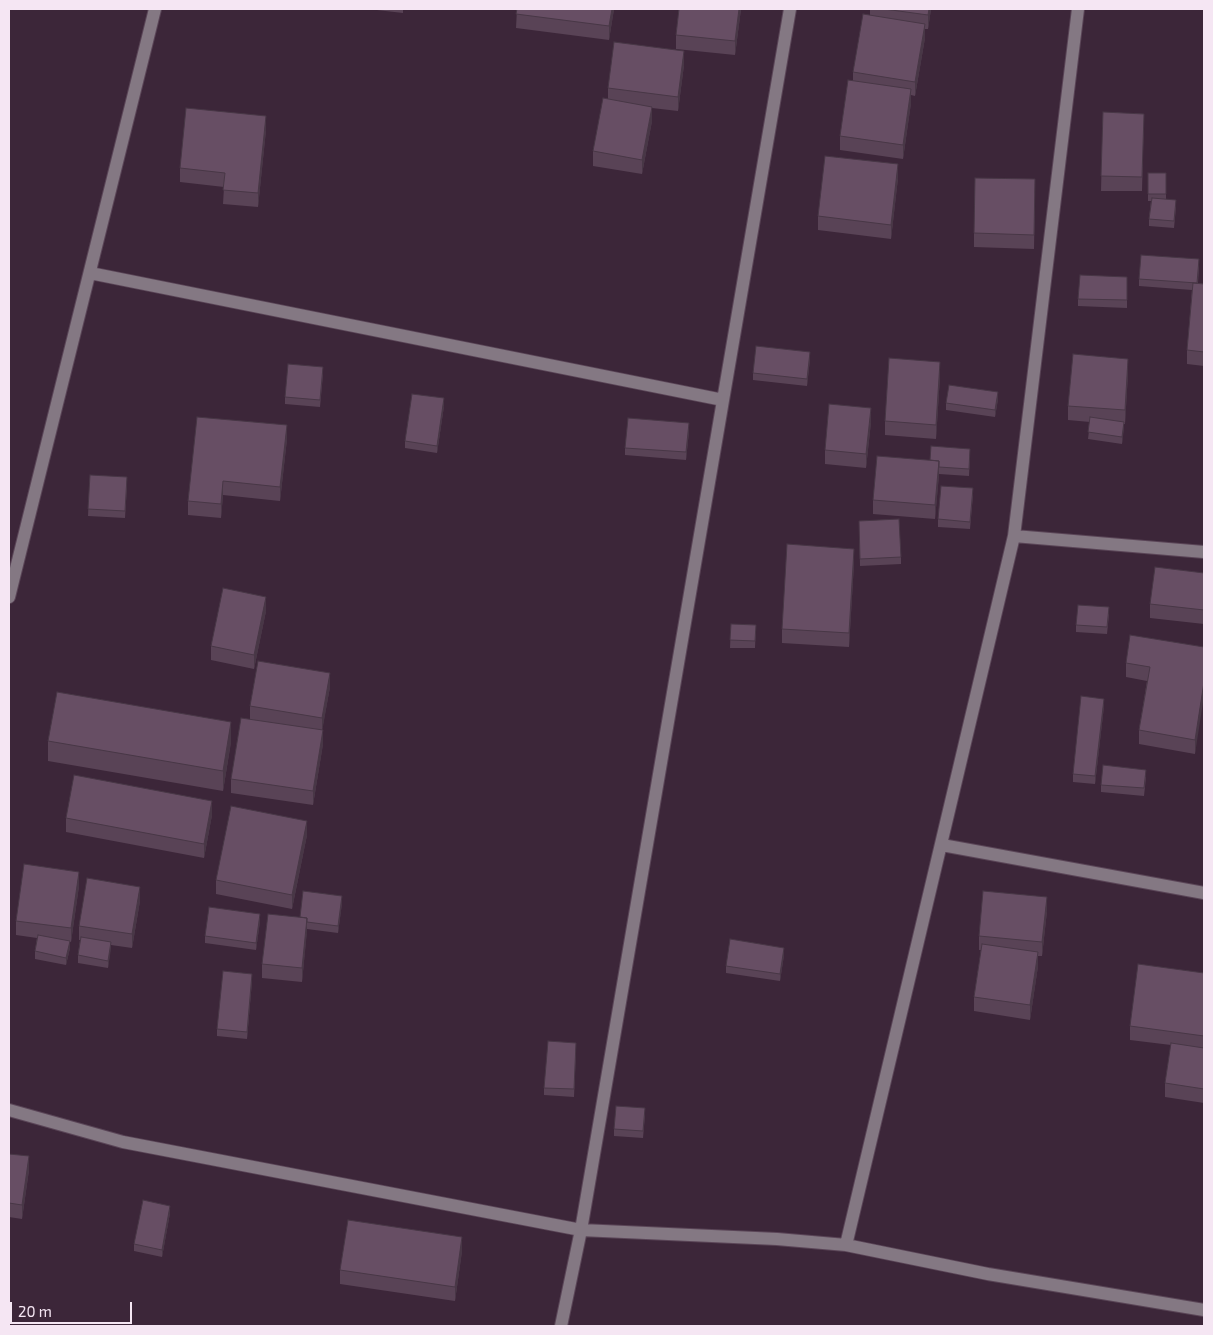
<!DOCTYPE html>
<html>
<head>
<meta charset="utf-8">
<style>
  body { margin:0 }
  #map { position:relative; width:1213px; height:1335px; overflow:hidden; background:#3c2639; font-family:"Exo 2",sans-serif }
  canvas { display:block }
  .frame { position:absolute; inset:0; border:10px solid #f5e6f3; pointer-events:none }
  .scale { position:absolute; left:10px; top:1302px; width:122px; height:22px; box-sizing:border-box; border:2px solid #f5e6f3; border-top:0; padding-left:6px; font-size:15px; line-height:18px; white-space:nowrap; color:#f5e6f3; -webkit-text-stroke:4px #3c2639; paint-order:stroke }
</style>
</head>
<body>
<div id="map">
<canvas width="1213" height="1335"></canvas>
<div class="frame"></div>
<div class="scale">20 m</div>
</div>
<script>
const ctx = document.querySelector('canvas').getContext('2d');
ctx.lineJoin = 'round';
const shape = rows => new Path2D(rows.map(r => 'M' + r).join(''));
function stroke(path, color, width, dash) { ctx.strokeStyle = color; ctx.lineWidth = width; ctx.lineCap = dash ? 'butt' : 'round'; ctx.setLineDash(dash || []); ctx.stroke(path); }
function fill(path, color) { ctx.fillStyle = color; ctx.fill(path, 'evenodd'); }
const minor = shape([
  [90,273,723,400],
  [1014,536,1204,552],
  [9,597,155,9],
  [942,845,1204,893],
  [9,1110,123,1142,581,1230,777,1239,846,1245,988,1274,1204,1310],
  [846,1245,1014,536,1078,9],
  [561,1326,581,1230,790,9]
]);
const wall = shape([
  [368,9,403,9,403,13],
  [517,9,614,9,609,40,516,28],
  [679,9,741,9,735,55,676,49,676,35],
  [870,9,931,9,928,29,925,29,925,38,915,96,911,95,911,103,903,159,840,150,840,136,853,80,853,72,870,15],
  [684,65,678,111,652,108,652,121,642,174,593,166,593,151,608,99,608,88],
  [1103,112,1144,114,1142,191,1101,191],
  [266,130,258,207,223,204,224,187,180,182,180,168],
  [1148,173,1166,173,1166,199,1176,207,1174,228,1149,226,1149,219,1151,201,1148,201],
  [898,178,891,239,818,230,818,216],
  [1035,193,1034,249,974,247,974,233],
  [1199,266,1198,283,1204,284,1204,366,1187,364,1187,350,1192,290,1139,286,1139,279],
  [1127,277,1127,308,1078,306,1078,299],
  [810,359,807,386,753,380,753,373],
  [1128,373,1125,424,1124,424,1122,444,1088,439,1090,422,1068,420,1068,406],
  [323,374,320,407,285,404,285,397],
  [940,376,936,439,885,435,885,421],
  [998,399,995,417,946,410,946,403],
  [444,406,437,453,405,448,405,441],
  [871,422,866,468,825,464,825,450],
  [689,431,686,460,625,455,625,448],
  [287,439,280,501,223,495,221,518,188,515,188,501],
  [970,456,969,476,939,474,935,519,873,514,873,500,930,460],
  [90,475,127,485,125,518,88,516],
  [973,495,970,529,938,527,938,519],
  [859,521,901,557,901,564,860,566],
  [854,563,849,647,782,643,782,629],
  [1204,573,1204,624,1150,618,1150,604],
  [266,611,254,669,211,660,211,646],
  [1109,614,1107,634,1076,632,1076,625],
  [731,624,756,625,755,648,730,648],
  [1204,647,1195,754,1139,744,1139,730,1147,681,1126,677,1126,663],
  [330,687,322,730,323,744,313,805,231,793,231,779,250,720,250,706],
  [1104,706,1095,784,1073,782,1073,774],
  [48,741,231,742,223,791,48,761],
  [1146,777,1144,796,1101,792,1101,785],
  [212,815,204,858,66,832,66,818],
  [307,835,292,909,216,894,216,880],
  [79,886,71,942,70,942,70,948,66,965,35,959,35,951,37,938,16,935,16,921],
  [140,901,132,948,111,945,108,968,78,963,78,955,80,940,79,940,79,926],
  [342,903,338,933,307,929,302,982,262,978,262,964,300,917],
  [1047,911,1042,956,1038,956,1038,966,1030,1020,974,1011,974,997,981,950,979,950,979,936],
  [260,921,256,950,205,943,205,936],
  [784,955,780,981,726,973,726,966],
  [1204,973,1204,1103,1165,1097,1165,1083,1171,1045,1130,1040,1130,1026],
  [252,981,247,1039,217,1036,217,1029],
  [576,1050,574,1097,544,1095,544,1088],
  [645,1115,643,1138,614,1136,614,1129],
  [9,1154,29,1170,22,1219,9,1217],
  [170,1213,162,1257,134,1251,134,1244],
  [462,1251,455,1301,340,1284,340,1270]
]);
const shadedWall = shape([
  [612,9,614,9,609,40,609,26],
  [739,9,741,9,735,55,735,41],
  [929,9,931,9,928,29,928,15],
  [925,24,925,38,915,96,915,82],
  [684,51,684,65,678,111,678,97],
  [911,89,911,103,903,159,903,145],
  [652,107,652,121,642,174,642,160],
  [266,116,266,130,258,207,258,193],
  [898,164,898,178,891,239,891,225],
  [810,352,810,359,807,386,807,379],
  [1128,359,1128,373,1125,424,1125,410],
  [940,362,940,376,936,439,936,425],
  [998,392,998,399,995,417,995,410],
  [444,398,444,406,437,453,437,446],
  [871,408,871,422,866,468,866,454],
  [1124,422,1124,429,1122,444,1122,437],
  [689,423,689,431,686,460,686,452],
  [287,425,287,439,280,501,280,487],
  [939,461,939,475,935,519,935,505],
  [223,481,223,495,221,518,221,504],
  [854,549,854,563,849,647,849,633],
  [266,597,266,611,254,669,254,655],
  [330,673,330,687,322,732,322,718],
  [1204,682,1204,696,1195,754,1195,740],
  [1104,699,1104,706,1095,784,1095,776],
  [231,722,231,742,223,791,223,771],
  [323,730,323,744,313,805,313,791],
  [212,801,212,815,204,858,204,844],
  [307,821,307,835,292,909,292,895],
  [79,872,79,886,71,942,71,928],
  [140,887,140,901,132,948,132,934],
  [342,896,342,903,338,933,338,926],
  [1047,897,1047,911,1042,956,1042,942],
  [260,914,260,921,256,950,256,943],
  [307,918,307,932,302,982,302,968],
  [70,941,70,948,66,965,66,958],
  [111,942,111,949,108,968,108,961],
  [784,948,784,955,780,981,780,974],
  [1038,952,1038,966,1030,1020,1030,1005],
  [252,974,252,981,247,1039,247,1032],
  [29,1156,29,1170,22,1219,22,1205],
  [170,1206,170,1213,162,1257,162,1250],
  [462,1237,462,1251,455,1301,455,1287]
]);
const building = shape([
  [517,9,612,9,609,26,516,14,517,9],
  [679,9,739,9,735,41,676,35,679,9],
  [884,9,929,9,928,15,884,9],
  [863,14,925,24,915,82,853,72,863,14],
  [614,42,684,51,678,97,608,88,614,42],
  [848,80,911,89,903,145,840,136,848,80],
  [603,98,652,107,642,160,593,151,603,98],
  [186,108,266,116,258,193,223,190,225,173,180,168,186,108],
  [1103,112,1144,114,1142,177,1101,176,1103,112],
  [825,156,898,164,891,225,818,216,825,156],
  [1148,173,1166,173,1166,194,1148,194,1148,173],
  [975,178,1035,179,1034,235,974,233,975,178],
  [1152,198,1176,200,1174,221,1149,219,1152,198],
  [1141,255,1199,259,1197,283,1139,279,1141,255],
  [1080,275,1127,277,1127,300,1078,299,1080,275],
  [1193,283,1204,284,1204,352,1187,350,1193,283],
  [756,346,810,352,807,379,753,373,756,346],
  [1073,354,1128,359,1125,410,1068,406,1073,354],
  [889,358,940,362,936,425,885,421,889,358],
  [288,364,323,367,320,400,285,397,288,364],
  [949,385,998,392,995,410,946,403,949,385],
  [412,394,444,398,437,446,405,441,412,394],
  [829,404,871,408,866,454,825,450,829,404],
  [197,417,287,425,280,487,223,481,221,504,188,501,197,417],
  [1090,417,1124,422,1122,437,1088,432,1090,417],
  [628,418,689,423,686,452,625,448,628,418],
  [931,446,970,449,969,469,939,467,939,461,930,460,931,446],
  [877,456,939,461,935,505,873,500,877,456],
  [90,475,127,477,125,511,88,509,90,475],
  [941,486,973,488,970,522,938,519,941,486],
  [899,519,901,557,860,559,859,521,899,519],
  [787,544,854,549,849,633,782,629,787,544],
  [1155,567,1204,573,1204,610,1150,604,1155,567],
  [223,588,266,597,254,655,211,646,223,588],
  [1078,605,1109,607,1107,627,1076,625,1078,605],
  [731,624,756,625,755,641,730,640,731,624],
  [1130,635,1204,647,1204,682,1195,740,1139,730,1150,667,1126,663,1130,635],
  [258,661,330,673,322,718,250,706,258,661],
  [57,692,231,722,223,771,48,741,57,692],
  [1081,696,1104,699,1095,776,1073,774,1081,696],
  [241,718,323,730,313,791,231,779,241,718],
  [1103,765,1146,770,1144,788,1101,785,1103,765],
  [74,775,212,801,204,844,66,818,74,775],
  [231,806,307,821,292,895,216,880,231,806],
  [24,864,79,872,71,928,16,921,24,864],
  [87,878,140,887,132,934,79,926,87,878],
  [303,891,342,896,338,926,307,922,307,918,300,917,303,891],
  [983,891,1047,897,1042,942,979,936,983,891],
  [209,907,260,914,256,943,205,936,209,907],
  [268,914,307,918,302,968,262,964,268,914],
  [38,935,70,941,66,958,35,951,38,935],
  [81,937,111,942,108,961,78,955,81,937],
  [730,939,784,948,780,974,726,966,730,939],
  [982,944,1038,952,1030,1005,974,997,982,944],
  [1138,964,1204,973,1204,1036,1130,1026,1138,964],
  [223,971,252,974,247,1032,217,1029,223,971],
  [548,1041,576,1043,574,1089,544,1088,548,1041],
  [1171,1043,1204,1048,1204,1089,1165,1083,1171,1043],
  [616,1106,645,1108,643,1131,614,1129,616,1106],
  [9,1154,29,1156,22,1205,9,1203,9,1154],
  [143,1200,170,1206,162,1250,134,1244,143,1200],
  [348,1220,462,1237,455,1287,340,1270,348,1220]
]);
stroke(minor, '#5a4557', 14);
stroke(minor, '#847883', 12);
fill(wall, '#594356');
fill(shadedWall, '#483746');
fill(building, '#674e64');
stroke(building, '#483746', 1);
</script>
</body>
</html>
